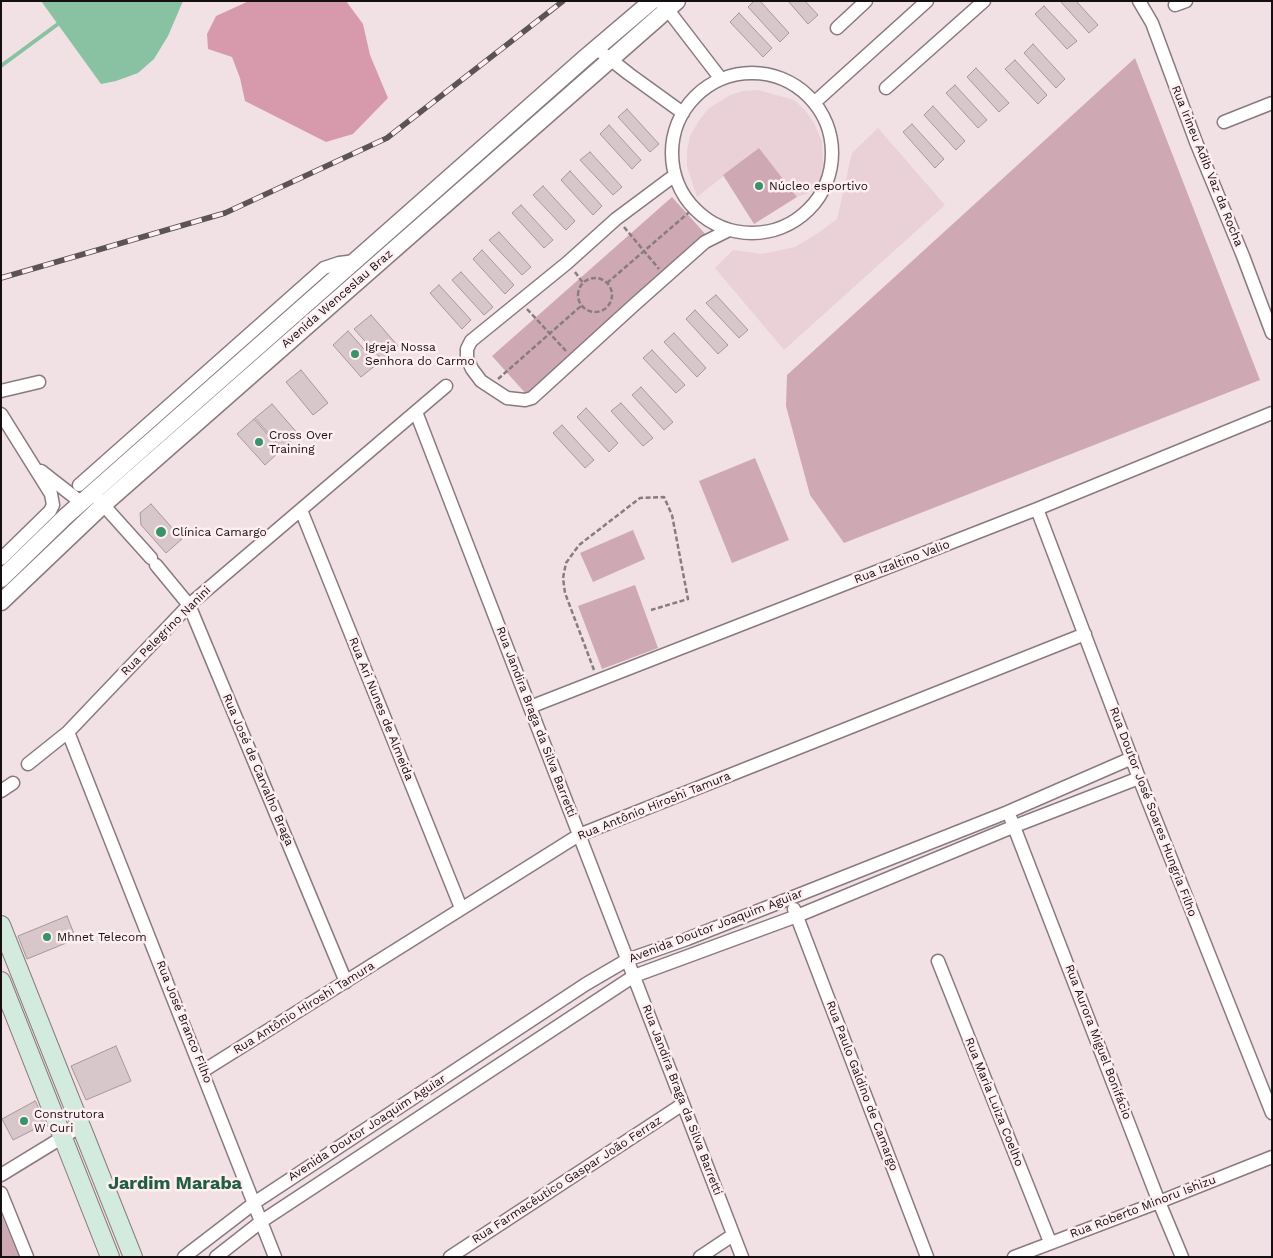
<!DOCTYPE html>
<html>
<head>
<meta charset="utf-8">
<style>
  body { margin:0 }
  #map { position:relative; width:1273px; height:1258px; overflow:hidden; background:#f1e1e5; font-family:"Work Sans",sans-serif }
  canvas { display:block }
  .frame { position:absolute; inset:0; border:2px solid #150f11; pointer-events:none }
</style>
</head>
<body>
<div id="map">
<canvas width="1273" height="1258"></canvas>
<div class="frame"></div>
</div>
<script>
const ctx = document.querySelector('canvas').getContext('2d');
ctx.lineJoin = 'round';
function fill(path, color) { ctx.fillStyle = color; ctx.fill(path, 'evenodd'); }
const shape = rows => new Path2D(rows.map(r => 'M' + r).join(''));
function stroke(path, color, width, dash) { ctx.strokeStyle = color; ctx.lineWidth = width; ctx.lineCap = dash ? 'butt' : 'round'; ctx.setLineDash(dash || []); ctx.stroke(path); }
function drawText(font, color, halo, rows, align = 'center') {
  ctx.font = font + ' "Work Sans",sans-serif'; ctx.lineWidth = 5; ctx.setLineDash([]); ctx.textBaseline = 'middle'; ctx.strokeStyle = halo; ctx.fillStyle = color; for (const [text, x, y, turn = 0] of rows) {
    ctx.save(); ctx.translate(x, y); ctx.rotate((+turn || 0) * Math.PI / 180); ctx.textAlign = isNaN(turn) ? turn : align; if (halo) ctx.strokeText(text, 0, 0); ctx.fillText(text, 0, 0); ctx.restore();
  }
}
const built = shape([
  [758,90,794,100,805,110,814,123,822,141,823,163,820,184,806,194,797,197,759,148,697,197,687,166,687,151,690,136,698,122,708,109,730,95,743,91],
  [878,128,945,205,784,350,715,268,733,250,762,254,795,247,818,233,837,219,852,153]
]);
const green = shape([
  [1135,58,1260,380,844,543,810,495,786,406,787,375],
  [759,148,797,197,754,224,723,175],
  [672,197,708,237,528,396,492,356],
  [755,458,789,540,732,563,699,481],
  [633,530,645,559,593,582,580,553],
  [635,585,658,648,602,669,578,606],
  [1,1214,19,1257,1,1257]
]);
const forest = shape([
  [249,1,346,1,363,24,370,55,388,98,353,134,326,142,245,101,240,78,232,57,208,49,207,34,216,16]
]);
const water = shape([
  [41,1,183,1,168,36,154,59,138,73,116,81,101,84]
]);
const stream = shape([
  [1,66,62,21]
]);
const building = shape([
  [754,1,760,1,789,33,780,42,748,7,754,1],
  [788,1,805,1,818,15,808,24,788,1],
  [1060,1,1076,1,1098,25,1089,33,1060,1],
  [1044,6,1077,41,1067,49,1035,14,1044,6],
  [739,13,772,48,763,57,730,22,739,13],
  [1033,44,1065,79,1056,88,1024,53,1033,44],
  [1015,60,1047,95,1038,104,1005,69,1015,60],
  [976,68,1009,103,999,112,967,77,976,68],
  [955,85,987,120,978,128,946,93,955,85],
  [933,106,965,141,956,150,924,115,933,106],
  [627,109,659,144,650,152,618,117,627,109],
  [912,124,944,159,935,168,903,132,912,124],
  [609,125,641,160,632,169,600,134,609,125],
  [590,152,622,187,613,195,580,160,590,152],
  [570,171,602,206,593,215,561,180,570,171],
  [543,186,575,221,566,230,533,195,543,186],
  [521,205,553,240,544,248,512,213,521,205],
  [499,232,531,267,522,275,489,240,499,232],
  [482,250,514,285,505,294,473,259,482,250],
  [461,272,493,307,484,315,452,280,461,272],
  [439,285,471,320,462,329,430,293,439,285],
  [716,295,748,330,739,338,706,303,716,295],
  [695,310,728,345,718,354,686,319,695,310],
  [371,315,398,346,382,360,354,329,371,315],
  [348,331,377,364,361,377,333,345,348,331],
  [674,333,706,368,697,377,664,342,674,333],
  [652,350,685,385,676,393,643,358,652,350],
  [301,370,328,403,313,415,286,382,301,370],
  [641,387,673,422,664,430,632,395,641,387],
  [621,403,653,438,643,446,611,411,621,403],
  [272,404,299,435,282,449,255,418,272,404],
  [586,408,618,443,609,452,577,417,586,408],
  [254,419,281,450,265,465,237,434,254,419],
  [562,425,594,460,585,468,553,433,562,425],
  [151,504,182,539,166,553,141,525,140,513,151,504],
  [67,916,76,939,27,959,18,936,67,916],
  [116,1046,131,1081,86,1100,71,1066,116,1046],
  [35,1101,47,1123,13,1140,2,1119,35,1101]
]);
const path = shape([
  [624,227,659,269],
  [575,272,583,283],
  '578 295a17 17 0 1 1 34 0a17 17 0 1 1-34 0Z',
  [607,283,694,208],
  [527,309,566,351],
  [498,379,581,306],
  [594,670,565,593,563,578,566,563,579,545,640,498,664,497,672,515,688,599,651,610]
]);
const minor = shape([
  [659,1,668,10,721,79],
  [1139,1,1152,23,1196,142,1243,256,1272,333],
  [1175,5,1186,1],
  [837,28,866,1],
  [596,48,629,74,683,113],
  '672 153a80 80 0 1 1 160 0a80 80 0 1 1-160 0Z',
  [886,88,984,1],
  [815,102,927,1],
  [1224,122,1272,103],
  [675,175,616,219,567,263,471,341,467,349,467,358,472,369,481,381,507,398,525,400,532,398,634,305,705,242,729,230],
  [1,391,39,382],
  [416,412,742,1257],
  [1,414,51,494,53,505,50,511,1,559],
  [41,471,82,503],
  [79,485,324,268,339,263,356,261],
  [98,499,151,558],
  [1037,509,1139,778,1272,1113],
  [301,510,461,908],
  [156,565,189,605,346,982],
  [530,707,1037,509,1272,413],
  [68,732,275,1257],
  [28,764,68,732,189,605,446,386],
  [1,791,13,783],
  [1011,819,1159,1202,1182,1257],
  [794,909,927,1257],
  [938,961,1050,1242],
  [203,1071,579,835,1085,634],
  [1,1175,81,1126],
  [1,1193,27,1257],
  [184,1257,257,1201,586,984,627,960,687,939,1008,812,1132,758],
  [216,1257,262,1221,634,976,797,916,1015,826,1139,778],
  [450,1257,683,1104],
  [700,1257,733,1235],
  [1014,1257,1159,1202,1272,1157]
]);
const tertiary = shape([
  [1,579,65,517,586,57,652,1],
  [1,602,103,505,677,1]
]);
const secondary = shape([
  [1,925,133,1257],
  [1,981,110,1257]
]);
const rail = shape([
  [1,278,225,213,387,138,563,1]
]);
const markers = [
  [759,186,5,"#389369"],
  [355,354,5,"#389369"],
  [259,442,5,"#389369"],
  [161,532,6,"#389369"],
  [47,937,5,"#389369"],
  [24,1121,5,"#389369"]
];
const streetNames = [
  ["Rua Irineu Adib Vaz da Rocha",1207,166,68],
  ["Avenida Wenceslau Braz",337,299,-41],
  ["Rua Izaltino Valio",902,562,-21],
  ["Rua Pelegrino Nanini",166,631,-45],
  ["Rua Ari Nunes de Almeida",381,709,68],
  ["Rua Jandira Braga da Silva Barretti",536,722,69],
  ["Rua José de Carvalho Braga",258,770,67],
  ["Rua Antônio Hiroshi Tamura",654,806,-22],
  ["Rua Doutor José Soares Hungria Filho",1153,812,69],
  ["Avenida Doutor Joaquim Aguiar",716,926,-21],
  ["Rua Antônio Hiroshi Tamura",304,1008,-32],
  ["Rua José Branco Filho",184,1022,68],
  ["Rua Aurora Miguel Bonifácio",1098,1042,69],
  ["Rua Paulo Galdino de Camargo",862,1086,69],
  ["Rua Jandira Braga da Silva Barretti",682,1100,69],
  ["Rua Maria Luiza Coelho",994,1102,68],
  ["Avenida Doutor Joaquim Aguiar",367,1128,-33],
  ["Rua Farmacêutico Gaspar João Ferraz",567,1180,-33],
  ["Rua Roberto Minoru Ishizu",1143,1207,-21]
];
const poiNames = [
  ["Núcleo esportivo",769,186],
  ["Igreja Nossa",365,347],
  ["Senhora do Carmo",365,361],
  ["Cross Over",269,435],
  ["Training",269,449],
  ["Clínica Camargo",172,532],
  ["Mhnet Telecom",57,937],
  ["Construtora",34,1114],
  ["W Curi",34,1128]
];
const districtNames = [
  ["Jardim Maraba",175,1184]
];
fill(built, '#e9d1d7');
fill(green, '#cea9b4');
fill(forest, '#d79aac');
fill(water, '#88c2a3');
stroke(stream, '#88c2a3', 4);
fill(building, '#d7c7cb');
stroke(building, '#a6979b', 1);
stroke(minor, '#897a7e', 15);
stroke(tertiary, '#897a7e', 19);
stroke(secondary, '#897a7e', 20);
stroke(path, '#887c7f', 2.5, [5, 2.5]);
stroke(minor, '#fff', 12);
stroke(tertiary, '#fff', 16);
stroke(secondary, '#d3ebdf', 18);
stroke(rail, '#5c5356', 5.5);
stroke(rail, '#ffeef2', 4, [11]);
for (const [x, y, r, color] of markers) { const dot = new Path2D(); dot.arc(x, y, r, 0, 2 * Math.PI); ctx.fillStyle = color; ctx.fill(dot); stroke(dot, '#ffeef2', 2); }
drawText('12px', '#150f11', '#ffeef2', streetNames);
drawText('12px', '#150f11', '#ffeef2', poiNames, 'left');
drawText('bold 18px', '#215f43', '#ffeef2', districtNames);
</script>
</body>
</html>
